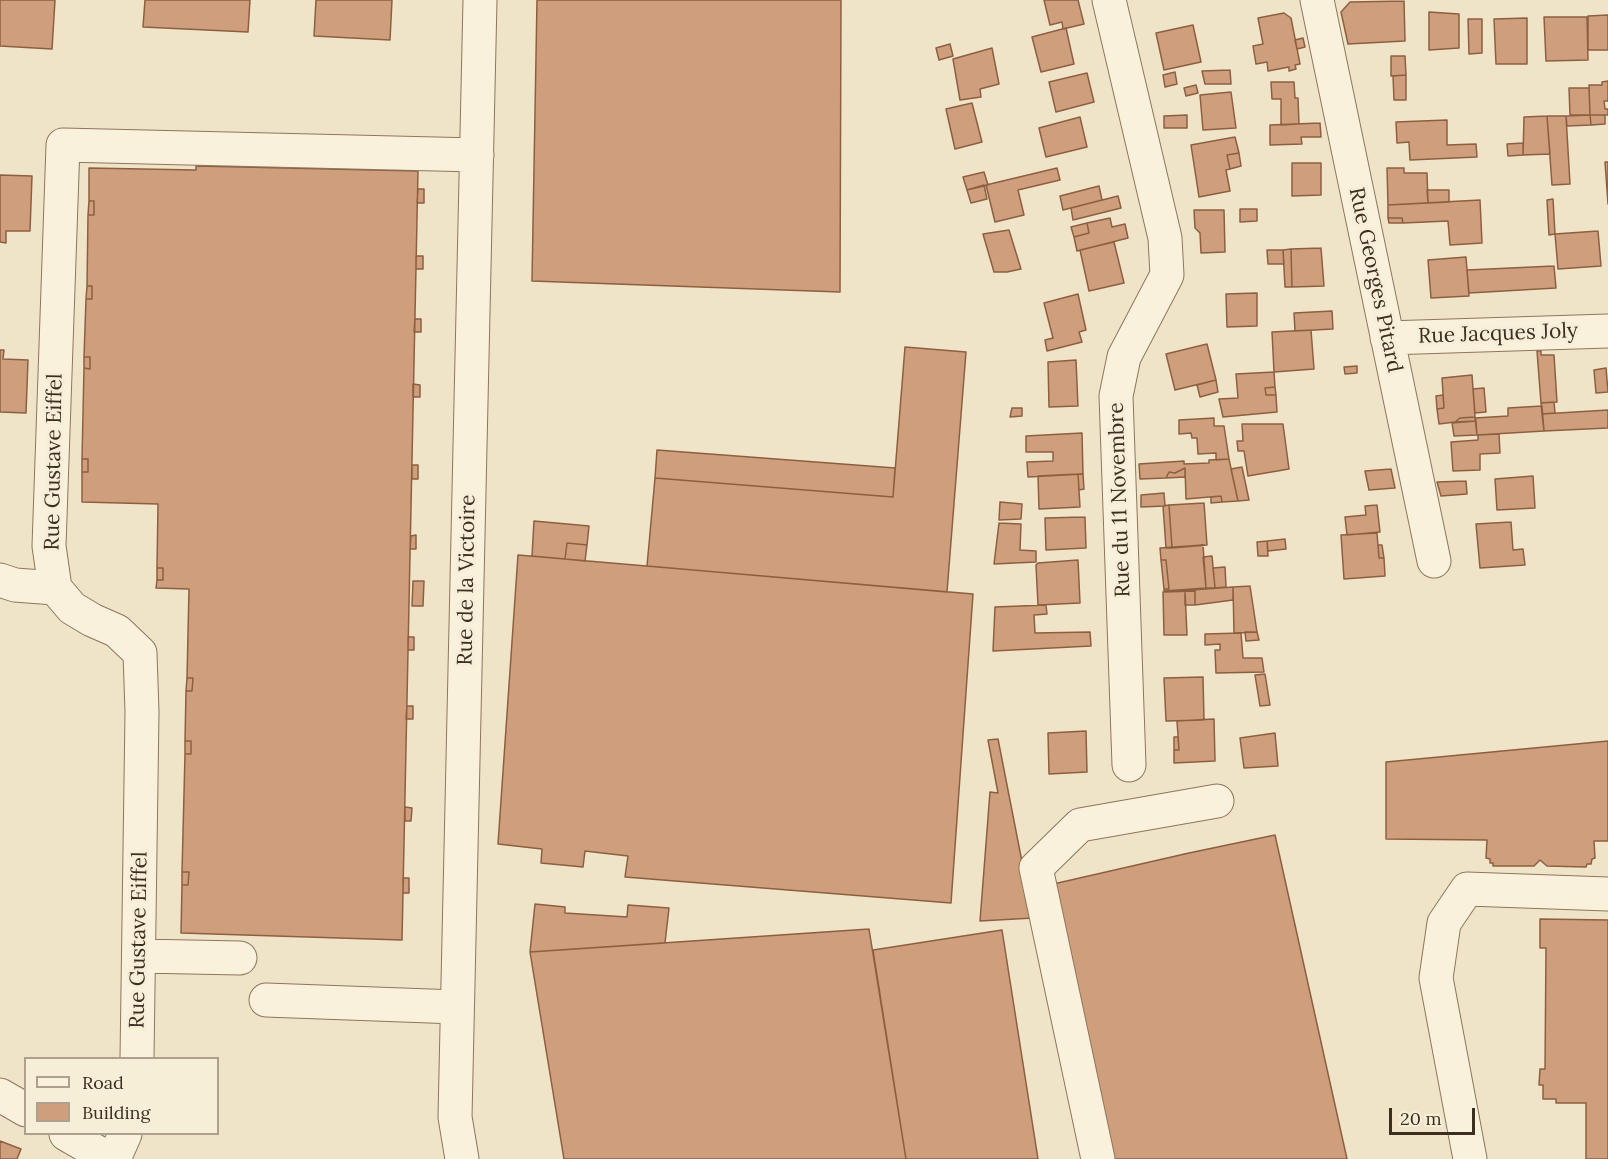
<!DOCTYPE html>
<html>
<head>
<meta charset="utf-8">
<style>
  body { margin:0 }
  #map { position:relative; width:1608px; height:1159px; overflow:hidden; background:#f0e4c8; font-family:Lora,serif }
  canvas { display:block }
  .legend { position:absolute; left:24px; top:1057px; width:195px; height:78px; box-sizing:border-box; background:#f7eed8; border:2px solid #ada18e; margin:0; padding:8px 10px; list-style:none; font-size:18px; color:#3d2e20 }
  .legend li { display:flex; align-items:center; gap:12px; height:30px }
  .legend b { width:30px; border:2px solid #ada18e }
  .scale { position:absolute; left:1389px; top:1108px; width:86px; height:27px; box-sizing:border-box; border:3px solid #3d2e20; border-top:0; padding-left:8px; font-size:18px; line-height:21px; white-space:nowrap; color:#3d2e20; -webkit-text-stroke:4px #f7eed8; paint-order:stroke }
</style>
</head>
<body>
<div id="map">
<canvas width="1608" height="1159"></canvas>
<ul class="legend">
<li><b style="height:8px;background:#faf1dc"></b>Road</li>
<li><b style="height:16px;background:#cf9f7d"></b>Building</li>
</ul>
<div class="scale">20 m</div>
</div>
<script>
const ctx = document.querySelector('canvas').getContext('2d');
ctx.lineJoin = 'round';
function fill(path, color) { ctx.fillStyle = color; ctx.fill(path, 'evenodd'); }
const shape = rows => new Path2D(rows.map(r => 'M' + r).join(''));
function stroke(path, color, width, dash) { ctx.strokeStyle = color; ctx.lineWidth = width; ctx.lineCap = dash ? 'butt' : 'round'; ctx.setLineDash(dash || []); ctx.stroke(path); }
function drawText(font, color, halo, rows, align = 'center') {
  ctx.font = font + ' Lora,serif'; ctx.lineWidth = 6; ctx.setLineDash([]); ctx.textBaseline = 'middle'; ctx.strokeStyle = halo; ctx.fillStyle = color; for (const [text, x, y, turn = 0] of rows) {
    ctx.save(); ctx.translate(x, y); ctx.rotate((+turn || 0) * Math.PI / 180); ctx.textAlign = isNaN(turn) ? turn : align; if (halo) ctx.strokeText(text, 0, 0); ctx.fillText(text, 0, 0); ctx.restore();
  }
}
const building = shape([
  [0,0,55,0,52,49,0,46,0,0],
  [145,0,250,0,248,32,143,27,145,0],
  [316,0,392,0,390,40,314,36,316,0],
  [537,0,841,0,840,292,532,281,537,0],
  [1044,0,1078,0,1084,24,1063,29,1062,22,1050,25,1044,0],
  [1404,1,1405,41,1348,44,1341,12,1350,2,1404,1],
  [1429,12,1459,14,1459,48,1429,50,1429,12],
  [1284,13,1291,18,1300,64,1295,65,1296,69,1289,71,1289,67,1268,71,1267,62,1256,64,1253,46,1263,44,1258,18,1284,13],
  [1608,15,1608,50,1588,50,1588,16,1608,15],
  [1544,17,1587,17,1588,60,1546,61,1544,17],
  [1527,18,1527,64,1496,64,1494,19,1527,18],
  [1468,19,1482,19,1482,53,1469,54,1468,19],
  [1193,25,1201,62,1164,70,1156,33,1193,25],
  [1066,28,1074,64,1041,72,1032,37,1066,28],
  [1303,38,1305,47,1297,49,1295,40,1303,38],
  [950,44,953,56,939,60,936,48,950,44],
  [992,48,999,84,980,89,981,97,960,100,953,59,992,48],
  [1391,56,1405,56,1406,75,1391,76,1391,56],
  [1230,70,1231,84,1205,84,1202,71,1230,70],
  [1175,72,1177,84,1165,87,1163,75,1175,72],
  [1087,73,1094,102,1056,112,1049,82,1087,73],
  [1406,75,1406,100,1394,100,1393,76,1406,75],
  [1608,81,1608,101,1604,101,1605,109,1608,109,1608,115,1590,115,1589,85,1602,85,1602,82,1608,81],
  [1271,82,1294,82,1295,98,1298,98,1299,124,1281,125,1281,99,1272,99,1271,82],
  [1196,85,1198,93,1186,96,1184,88,1196,85],
  [1569,88,1589,88,1590,115,1570,115,1569,88],
  [1231,92,1236,128,1203,130,1200,95,1231,92],
  [972,103,982,142,955,149,946,109,972,103],
  [1187,115,1187,128,1164,128,1164,116,1187,115],
  [1590,115,1591,125,1567,126,1566,116,1590,115],
  [1590,115,1605,115,1605,124,1591,125,1590,115],
  [1547,116,1566,116,1570,184,1552,185,1547,116],
  [1547,116,1550,154,1523,155,1524,117,1547,116],
  [1080,117,1087,147,1046,157,1039,128,1080,117],
  [1447,120,1447,145,1476,144,1477,157,1410,160,1409,142,1397,143,1396,122,1447,120],
  [1320,123,1321,137,1301,137,1302,144,1270,145,1270,125,1320,123],
  [1235,137,1239,153,1227,155,1230,169,1226,170,1230,191,1199,197,1191,145,1235,137],
  [1523,143,1523,155,1508,156,1507,144,1523,143],
  [1239,153,1241,166,1230,169,1227,155,1239,153],
  [1605,162,1608,162,1608,204,1605,162],
  [1292,163,1321,163,1321,195,1292,196,1292,163],
  [196,166,418,171,402,940,181,933,182,885,188,885,189,872,182,872,185,754,191,754,191,741,185,741,186,691,192,691,193,678,187,678,189,589,156,588,157,580,163,580,163,568,157,568,158,504,82,502,82,472,88,472,88,459,82,459,84,368,90,369,90,357,84,357,86,299,92,299,92,286,87,286,88,215,94,215,94,201,89,201,89,168,196,170,196,166],
  [1057,168,1060,180,1018,190,1024,215,995,222,986,185,1057,168],
  [1387,168,1404,168,1404,173,1427,173,1428,203,1388,205,1387,168],
  [984,172,988,185,967,190,963,177,984,172],
  [0,175,32,176,30,231,6,231,6,243,0,242,0,175],
  [984,185,987,199,971,203,967,190,984,185],
  [1099,186,1102,200,1063,210,1060,196,1099,186],
  [418,189,424,189,424,203,417,203,418,189],
  [1427,190,1449,190,1449,202,1428,203,1427,190],
  [1118,196,1121,208,1073,220,1071,208,1118,196],
  [1553,199,1555,234,1549,235,1547,200,1553,199],
  [1480,200,1482,243,1450,245,1448,221,1403,223,1402,218,1388,218,1388,205,1480,200],
  [89,201,94,201,94,215,88,215,89,201],
  [1240,209,1257,209,1257,221,1240,222,1240,209],
  [1194,210,1224,210,1225,252,1201,253,1200,233,1195,228,1194,210],
  [1110,218,1112,227,1125,224,1128,238,1077,251,1074,237,1089,233,1087,223,1110,218],
  [1388,218,1402,218,1403,223,1389,223,1388,218],
  [1087,223,1089,233,1074,237,1071,227,1087,223],
  [1009,230,1021,269,1007,272,994,272,983,234,1009,230],
  [1598,231,1601,266,1558,269,1555,234,1598,231],
  [1114,242,1124,283,1089,291,1080,250,1114,242],
  [1321,248,1324,286,1292,287,1291,249,1321,248],
  [1291,249,1292,287,1285,287,1283,250,1291,249],
  [1267,250,1283,250,1284,264,1268,264,1267,250],
  [416,256,423,256,423,269,416,269,416,256],
  [1466,257,1469,296,1431,298,1428,260,1466,257],
  [1554,266,1556,288,1469,293,1467,270,1554,266],
  [87,286,92,286,92,299,86,299,87,286],
  [1257,293,1257,326,1227,327,1226,294,1257,293],
  [1078,294,1086,330,1079,332,1082,342,1047,351,1045,340,1053,338,1044,303,1078,294],
  [1332,311,1333,329,1295,331,1294,313,1332,311],
  [415,319,421,319,421,332,414,332,415,319],
  [1311,330,1314,369,1274,372,1272,332,1311,330],
  [1207,344,1216,380,1175,390,1166,354,1207,344],
  [905,347,966,352,947,592,647,566,655,478,893,497,905,347],
  [0,350,4,350,3,359,28,360,26,413,0,412,0,350],
  [1537,351,1541,351,1541,355,1554,355,1557,402,1541,403,1537,351],
  [84,357,90,357,90,369,84,368,84,357],
  [1076,360,1078,406,1049,407,1048,362,1076,360],
  [1357,366,1357,373,1345,374,1344,367,1357,366],
  [1606,368,1608,392,1596,393,1594,370,1606,368],
  [1274,372,1275,387,1265,388,1266,395,1276,395,1277,412,1223,417,1219,399,1238,398,1236,374,1274,372],
  [1472,375,1475,417,1460,418,1455,422,1439,424,1437,409,1444,408,1442,378,1472,375],
  [1216,380,1218,392,1200,397,1197,385,1216,380],
  [413,384,420,385,420,397,413,397,413,384],
  [1275,387,1276,395,1266,395,1265,388,1275,387],
  [1484,388,1486,412,1475,413,1473,389,1484,388],
  [1443,395,1444,408,1437,409,1436,396,1443,395],
  [1554,402,1555,413,1542,414,1541,403,1554,402],
  [1542,406,1544,431,1477,435,1475,418,1508,416,1508,408,1542,406],
  [1012,408,1022,408,1022,416,1010,417,1012,408],
  [1608,410,1608,428,1544,431,1542,414,1608,410],
  [1475,417,1476,421,1455,422,1460,418,1475,417],
  [1214,418,1214,426,1224,426,1229,459,1216,460,1216,453,1198,454,1197,438,1192,438,1191,433,1179,434,1179,420,1214,418],
  [1476,421,1477,435,1454,436,1452,423,1476,421],
  [1242,424,1283,424,1289,469,1248,476,1244,451,1238,451,1237,441,1243,441,1242,424],
  [1082,433,1083,474,1028,477,1027,462,1053,461,1053,452,1026,452,1026,436,1082,433],
  [1499,434,1500,453,1480,454,1480,470,1453,471,1451,442,1478,440,1478,435,1499,434],
  [657,450,895,468,893,497,655,478,657,450],
  [82,459,88,459,88,472,82,472,82,459],
  [1229,459,1238,501,1222,502,1221,496,1186,499,1185,468,1175,473,1169,472,1166,478,1140,479,1139,464,1184,461,1184,464,1209,463,1209,460,1229,459],
  [412,465,418,465,418,479,412,479,412,465],
  [1242,467,1249,500,1238,501,1231,469,1242,467],
  [1185,468,1185,477,1166,478,1169,472,1175,473,1185,468],
  [1391,469,1395,488,1369,490,1365,471,1391,469],
  [1078,474,1083,474,1084,489,1079,490,1078,474],
  [1078,474,1080,507,1039,509,1038,476,1078,474],
  [1533,476,1535,508,1497,510,1495,479,1533,476],
  [1466,481,1467,494,1441,496,1437,482,1466,481],
  [1164,493,1165,506,1141,507,1141,495,1164,493],
  [1221,496,1222,502,1211,503,1211,497,1221,496],
  [1000,502,1022,504,1021,519,999,520,1000,502],
  [1204,503,1207,545,1172,548,1169,505,1204,503],
  [1169,505,1172,548,1166,548,1163,506,1169,505],
  [1377,505,1380,532,1347,535,1345,517,1366,515,1365,506,1377,505],
  [1085,517,1086,548,1046,550,1045,518,1085,517],
  [534,521,589,526,587,545,567,543,565,559,532,556,534,521],
  [1511,522,1513,550,1523,549,1525,565,1480,568,1476,524,1511,522],
  [999,523,1021,524,1020,550,1036,551,1036,562,994,564,999,523],
  [1377,533,1379,558,1384,558,1385,576,1344,579,1341,535,1377,533],
  [416,535,416,549,410,549,411,536,416,535],
  [1285,539,1286,549,1268,551,1267,541,1285,539],
  [1267,541,1268,556,1258,556,1257,542,1267,541],
  [567,543,587,545,585,561,565,559,567,543],
  [1203,545,1206,588,1164,591,1164,589,1169,589,1166,560,1161,560,1160,548,1203,545],
  [1378,545,1382,545,1384,558,1379,558,1378,545],
  [518,555,973,594,951,903,625,877,628,856,585,851,583,867,541,863,542,849,498,844,518,555],
  [1212,556,1215,588,1206,588,1203,557,1212,556],
  [1078,560,1080,603,1038,605,1036,565,1038,563,1078,560],
  [1161,560,1166,560,1169,589,1164,589,1161,560],
  [1225,567,1226,587,1215,588,1213,568,1225,567],
  [157,568,163,568,163,580,157,580,157,568],
  [413,581,424,581,423,606,412,606,413,581],
  [1250,586,1257,632,1234,633,1233,587,1250,586],
  [1233,587,1233,600,1195,605,1195,591,1164,592,1233,587],
  [1185,591,1187,635,1164,635,1163,592,1185,591],
  [1185,591,1195,591,1195,605,1185,605,1185,591],
  [1046,605,1047,614,1034,615,1035,633,1090,632,1091,646,993,651,995,607,1046,605],
  [1245,632,1257,632,1259,640,1246,641,1245,632],
  [1241,633,1243,658,1262,658,1264,672,1216,673,1215,650,1220,650,1220,644,1205,645,1205,634,1241,633],
  [408,637,414,637,414,650,408,650,408,637],
  [1265,674,1270,705,1260,706,1255,675,1265,674],
  [1203,677,1204,720,1166,721,1164,678,1203,677],
  [187,678,193,678,192,691,186,691,187,678],
  [407,706,413,706,413,719,406,719,407,706],
  [1214,719,1215,761,1174,763,1174,750,1179,750,1177,721,1214,719],
  [1086,731,1087,772,1049,774,1048,733,1086,731],
  [1275,733,1278,766,1244,768,1240,738,1275,733],
  [1174,737,1178,737,1179,750,1174,750,1174,737],
  [998,739,1033,918,980,921,990,792,998,793,988,740,998,739],
  [185,741,191,741,191,754,185,754,185,741],
  [1608,741,1608,841,1594,841,1595,858,1592,859,1591,864,1587,864,1586,867,1547,866,1540,860,1534,866,1493,866,1493,863,1490,863,1490,859,1486,858,1487,840,1386,839,1386,762,1608,741],
  [405,807,412,808,411,821,405,821,405,807],
  [1275,835,1347,1159,1111,1159,1049,885,1189,853,1275,835],
  [182,872,189,872,188,885,182,885,182,872],
  [403,878,409,878,409,893,403,893,403,878],
  [535,904,565,907,565,913,627,917,628,905,669,908,665,943,530,952,535,904],
  [1540,919,1608,920,1608,1159,1586,1159,1586,1103,1556,1103,1556,1099,1543,1099,1543,1085,1539,1085,1540,1069,1545,1069,1546,948,1540,948,1540,919],
  [869,929,906,1159,564,1159,530,952,869,929],
  [1002,930,1038,1159,906,1159,873,950,1002,930],
  [0,1141,21,1149,17,1159,0,1159,0,1141]
]);
const minor = shape([
  [1109,0,1165,238,1167,275,1124,357,1116,396,1129,765],
  [1317,0,1434,561],
  [1387,338,1608,331],
  [0,580,15,585,55,588],
  [139,956,240,958],
  [266,1000,457,1007],
  [137,1058,142,712,140,653,117,631,92,620,72,608,55,588,49,546,63,145,477,155],
  [0,1095,26,1110],
  [66,1134,109,1159],
  [114,1159,125,1134],
  [462,1159,455,1117,480,0],
  [1098,1159,1036,868,1080,825,1217,801],
  [1470,1159,1436,978,1444,923,1467,889,1608,894]
]);
const streetNames = [
  ["Rue Georges Pitard",1375,280,78],
  ["Rue Jacques Joly",1498,334,-2],
  ["Rue Gustave Eiffel",54,462,-89],
  ["Rue du 11 Novembre",1120,500,-92],
  ["Rue de la Victoire",467,580,-89],
  ["Rue Gustave Eiffel",139,940,-89]
];
fill(building, '#cf9f7d');
stroke(building, '#8d5f41', 1.5);
stroke(minor, '#8d765c', 35);
stroke(minor, '#faf1dc', 33);
drawText('21px', '#3d2e20', '#f7eed8', streetNames);
</script>
</body>
</html>
